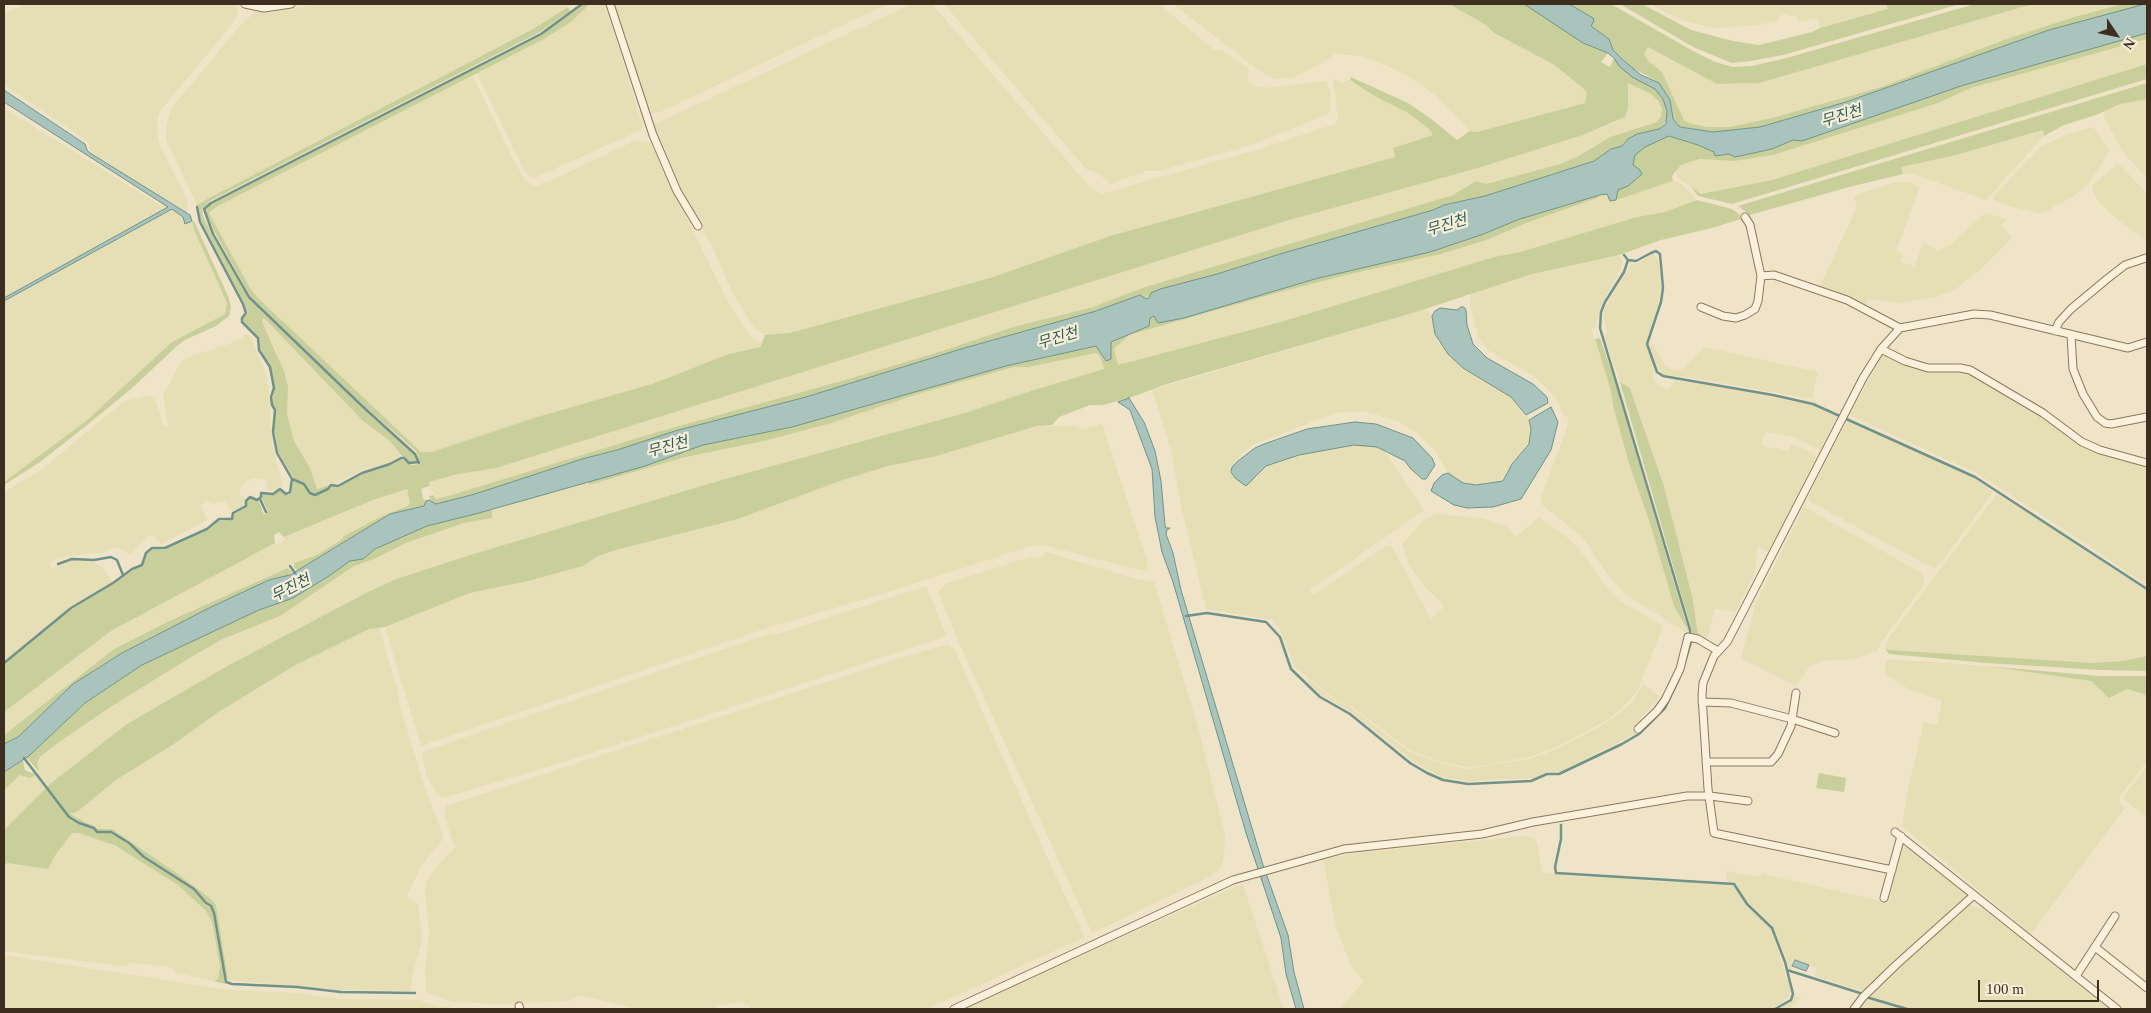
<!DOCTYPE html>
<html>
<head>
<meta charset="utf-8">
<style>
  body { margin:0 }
  #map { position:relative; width:2151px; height:1013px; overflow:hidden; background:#f0e4c8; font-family:Georgia,serif }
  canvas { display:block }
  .frame { position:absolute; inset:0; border:5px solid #3d2e20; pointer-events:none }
  .north { position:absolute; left:2091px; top:10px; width:50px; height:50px; -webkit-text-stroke:4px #f7eed8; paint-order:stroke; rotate:124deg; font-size:14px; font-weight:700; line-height:20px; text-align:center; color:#3d2e20 }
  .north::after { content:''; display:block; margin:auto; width:18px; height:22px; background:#3d2e20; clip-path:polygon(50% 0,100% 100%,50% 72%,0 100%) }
  .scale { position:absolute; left:1978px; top:980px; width:121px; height:22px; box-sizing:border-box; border:2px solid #3d2e20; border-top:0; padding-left:6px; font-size:15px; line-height:18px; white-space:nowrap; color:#3d2e20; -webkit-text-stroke:4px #f7eed8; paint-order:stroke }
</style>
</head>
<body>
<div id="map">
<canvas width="2151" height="1013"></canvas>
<div class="frame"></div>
<div class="north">N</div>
<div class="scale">100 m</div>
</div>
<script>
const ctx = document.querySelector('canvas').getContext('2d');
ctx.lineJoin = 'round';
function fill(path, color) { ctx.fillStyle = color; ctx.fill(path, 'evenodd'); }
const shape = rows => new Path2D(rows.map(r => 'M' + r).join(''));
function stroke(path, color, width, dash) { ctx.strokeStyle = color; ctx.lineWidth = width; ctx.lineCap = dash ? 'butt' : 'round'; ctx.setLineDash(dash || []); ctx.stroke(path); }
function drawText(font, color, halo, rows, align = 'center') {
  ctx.font = font + ' Georgia,"Noto Sans KR",serif'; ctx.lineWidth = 4.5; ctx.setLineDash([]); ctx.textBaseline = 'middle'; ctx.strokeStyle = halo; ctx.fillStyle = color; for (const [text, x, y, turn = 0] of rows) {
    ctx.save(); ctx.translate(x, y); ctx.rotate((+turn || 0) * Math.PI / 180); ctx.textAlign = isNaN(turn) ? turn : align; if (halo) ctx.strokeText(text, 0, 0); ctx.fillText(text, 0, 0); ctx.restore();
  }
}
const farmland = shape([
  [28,4,236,4,238,12,237,17,229,28,161,110,158,116,157,134,160,146,186,197,188,205,186,213,90,153,89,142,4,85,4,13],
  [317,4,566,4,568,7,533,29,209,198,197,205,166,140,166,127,171,109,238,28,256,11,267,13],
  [590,4,605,4,643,127,639,131,534,178,526,173,519,160,477,74,544,39,571,22],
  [614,4,887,4,658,113,650,113,648,112],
  [911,4,932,4,1088,185,1101,194,1266,147,1335,124,1338,119,1333,81,1335,79,1342,83,1350,80,1363,86,1376,97,1408,113,1428,128,1433,135,1393,148,1395,157,1110,236,990,278,790,334,765,335,755,329,732,292,712,246,674,176,651,126],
  [944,4,1159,4,1214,50,1222,50,1249,69,1247,81,1254,86,1264,88,1325,81,1331,93,1330,113,1248,146,1159,171,1146,171,1110,184,1098,173,1087,170],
  [1173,4,1449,4,1486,25,1494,33,1553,64,1583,87,1587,93,1585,103,1477,132,1470,131,1437,97,1408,76,1385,65,1360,56,1335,54,1313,68,1292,78,1275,79,1261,72],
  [1650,4,1886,4,1889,9,1820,28,1817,18,1798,22,1797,15,1789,16,1788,13,1779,16,1779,20,1758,25,1713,28,1684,21],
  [2033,4,2123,4,2004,40,1878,88,1772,118,1729,127,1707,127,1689,123,1684,120,1662,72,1648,61,1644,54,1649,47,1717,84,1759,83],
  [2147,39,2147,64,1772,180,1701,194,1678,178,1676,171,1681,165,1700,159,1734,161,1938,103,1971,88,2046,66],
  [473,76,514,161,526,182,536,186,561,176,634,141,650,142,729,304,750,336,761,342,760,347,729,354,652,384,432,452,421,452,367,403,257,297,250,288,209,213,216,207],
  [1628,83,1651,94,1658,101,1662,108,1661,116,1657,122,1610,137,1577,157,1560,164,1486,184,1468,184,1461,191,1453,195,1142,288,1093,307,1013,327,942,351,845,380,657,432,445,497,436,499,430,486,429,482,454,475,496,468,1286,221,1478,168,1583,135,1616,122,1628,109],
  [2147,99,2147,179,2124,153,2104,118,2105,111,2120,104],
  [4,108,160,205,163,203,168,207,4,298],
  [2093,127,2110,150,2088,185,2072,197,2041,214,2002,204,1992,198,2041,146,2071,133],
  [2043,130,2044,136,1986,200,1913,174,1903,174,1900,167,1956,155],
  [2118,163,2147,193,2147,242,2114,217,2098,201,2092,190,2092,186],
  [1673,181,1680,183,1697,200,1665,212,1637,217,1520,252,1494,257,1284,321,1118,365,1114,349,1129,335,1280,292,1355,273,1441,254,1487,240,1524,224,1597,198,1600,195,1607,194,1611,201],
  [1895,182,1909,182,1920,187,1896,251,1903,254,1900,262,1914,266,1924,242,1938,251,1950,245,1985,213,2008,219,2001,225,2013,237,1979,271,1953,291,1932,298,1898,303,1868,299,1865,308,1820,286,1857,207,1853,196],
  [172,208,190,223,192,221,194,230,227,303,225,314,172,342,86,421,4,482,4,301],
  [1652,254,1655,255,1658,260,1661,288,1659,301,1645,344,1652,361,1654,380,1661,387,1668,389,1676,380,1773,396,1789,401,1806,403,1837,417,1820,450,1793,437,1766,432,1761,444,1771,449,1774,447,1788,451,1792,444,1813,453,1816,457,1769,552,1758,546,1755,573,1735,612,1715,609,1707,639,1698,636,1693,600,1664,486,1641,418,1630,388,1620,382,1604,336,1608,334,1603,316,1606,306,1631,264,1639,263],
  [1619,255,1623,262,1621,268,1600,308,1596,326,1591,329,1611,391,1613,406,1630,467,1649,520,1674,606,1687,633,1626,595,1607,574,1582,537,1541,504,1541,497,1567,427,1568,417,1565,417,1555,396,1536,378,1488,350,1478,336,1470,306,1470,294,1532,274],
  [1426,309,1432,316,1438,341,1448,354,1463,368,1511,397,1529,420,1531,429,1529,444,1512,464,1503,481,1476,485,1463,483,1448,473,1435,451,1419,435,1400,422,1365,411,1336,413,1252,445,1241,455,1231,472,1254,480,1266,467,1299,455,1354,445,1377,447,1384,450,1424,510,1310,590,1313,595,1387,545,1391,545,1431,619,1445,606,1425,587,1410,567,1402,544,1425,519,1437,514,1482,518,1507,527,1516,537,1539,517,1569,539,1584,555,1606,587,1620,601,1659,624,1662,627,1661,632,1638,689,1631,699,1607,720,1556,747,1529,757,1486,765,1469,767,1444,763,1410,750,1351,706,1337,701,1294,666,1279,628,1273,620,1206,609,1182,510,1170,446,1152,390],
  [264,318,363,421,390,441,401,455,391,462,363,470,327,487,317,489,310,468,294,441,287,414,288,387,277,353,263,324,261,320],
  [248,334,252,339,268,380,272,444,283,486,273,491,269,491,266,488,268,483,266,480,252,478,240,488,240,494,246,499,244,506,233,511,229,510,226,501,213,504,208,502,201,505,207,520,162,544,154,537,148,535,131,554,115,547,103,553,83,554,58,558,49,564,52,568,70,561,80,560,93,562,101,566,113,582,71,606,4,661,4,492,42,469,123,402,148,395,155,398,164,427,168,427,163,395,181,362,188,357,229,344],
  [1651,342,1665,365,1675,371,1685,368,1704,347,1818,372,1812,399,1687,377,1663,375,1657,366,1649,345],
  [1089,353,1096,353,1100,356,1104,369,1037,389,968,412,725,479,470,555,396,579,368,592,229,665,128,724,50,784,4,830,4,790,20,775,30,778,36,775,39,772,37,762,40,757,59,742,112,706,193,656,223,639,280,616,354,566,374,559,406,543,464,523,492,518,492,510,549,492,588,482,589,485,686,457,764,441,828,424,921,393,1014,367,1028,367],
  [1883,354,1902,361,1967,371,2047,419,2085,447,2147,466,2147,583,2135,578,2090,546,1978,474,1850,415],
  [1847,421,1959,470,1974,478,1993,492,1944,559,1934,569,1809,501,1809,495],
  [1102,424,1147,560,1148,572,1043,545,1031,546,888,592,764,629,421,746,385,627,470,593,528,581,583,566,598,556,616,550,738,519,843,480,888,466,933,457,1037,426,1075,426,1082,430],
  [407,489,410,502,408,506,384,515,344,536,341,540,317,555,294,563,287,566,288,568,257,582,169,621,114,649,4,735,4,712,111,631,275,543,277,545,285,540,284,537,373,500],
  [1997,494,2086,549,2109,567,2147,590,2147,656,2123,661,2093,663,1889,650,1885,648,1886,643,1893,632],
  [1804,507,1922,573,1925,579,1923,586,1880,644,1878,651,1853,659,1821,661,1810,666,1796,686,1741,658,1756,603],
  [1046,552,1133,578,1154,582,1199,730,1225,835,1224,855,1221,868,1210,877,1092,933,959,643,938,592,945,584,1030,557,1040,558],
  [926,586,946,634,941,638,564,762,443,798,437,794,426,775,422,752,765,635,778,634],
  [379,627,397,688,401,710,426,791,444,838,421,866,407,896,418,904,421,927,421,945,412,976,411,991,341,990,228,980,216,905,211,899,112,829,98,829,70,814,77,812,116,780,174,744,217,713,294,666,369,629],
  [948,644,955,650,1047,857,1085,937,927,1009,751,1009,749,1005,739,1002,718,1006,716,1009,637,1009,579,995,569,1001,501,1004,452,1002,426,992,425,968,429,934,425,894,426,882,436,867,455,848,444,815,446,806,897,659],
  [1886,659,1987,666,2091,681,2109,697,2127,689,2147,695,2147,761,2120,796,2119,801,2125,808,2031,934,1902,826,1909,784,1924,722,1937,725,1942,701,1909,689,1885,674],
  [1308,679,1335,701,1350,707,1408,751,1442,764,1468,769,1529,759,1555,750,1607,723,1633,702,1643,684,1660,697,1632,728,1635,734,1567,768,1560,772,1547,772,1532,778,1469,781,1443,778,1414,762,1351,712,1323,696,1308,683],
  [2147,767,2147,817,2122,798],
  [72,833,79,833,101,840,132,855,178,885,206,911,212,922,220,966,218,979,214,981,177,973,172,968,164,966,129,963,128,967,4,951,4,866,7,863,48,869,54,857],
  [1523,836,1531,837,1537,842,1542,872,1575,877,1620,878,1659,882,1687,882,1734,886,1746,905,1771,929,1791,990,1788,998,1772,1009,1340,1009,1364,981,1352,968,1336,928,1323,859,1358,853],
  [1907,847,1967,895,1863,991,1815,976,1817,968,1794,959,1791,969,1788,968,1784,951,1770,923,1744,898,1737,884,1726,881,1727,871,1759,877,1764,874,1880,901,1885,904,1888,903,1901,852,1903,848],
  [1239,885,1243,885,1284,1009,961,1009],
  [1970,905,1984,909,2110,1009,1861,1009,1865,998,1959,912],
  [4,955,229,990,298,993,339,999,419,1000,439,1007,469,1009,4,1009],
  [1796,996,1801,998,1790,1009,1778,1009]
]);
const green = shape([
  [584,4,590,4,571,22,544,39,216,207,209,213,250,288,257,297,421,452,432,452,534,418,652,384,729,354,760,347,765,335,790,333,990,278,1110,236,1395,157,1393,148,1433,135,1428,128,1408,113,1376,97,1350,80,1351,77,1408,103,1430,118,1457,140,1470,131,1477,132,1585,103,1587,93,1583,88,1553,64,1494,33,1486,25,1449,4,1524,4,1583,43,1608,53,1601,62,1610,67,1614,58,1619,66,1632,77,1655,89,1663,99,1667,111,1667,121,1659,129,1637,134,1628,139,1622,146,1611,149,1594,161,1485,196,1444,205,1433,210,1280,254,1217,274,1160,289,1145,299,1140,295,1096,311,961,349,806,397,675,431,617,450,582,459,475,494,436,504,430,500,429,496,433,495,436,499,445,497,657,432,845,380,942,351,1013,327,1093,307,1142,288,1453,195,1476,181,1486,184,1560,164,1577,157,1610,137,1657,122,1661,116,1662,108,1658,101,1651,94,1628,83,1628,109,1625,117,1583,135,1478,168,1286,221,496,468,454,475,429,482,430,486,421,489,423,498,426,501,424,506,390,514,298,570,294,568,294,563,317,555,341,540,344,536,384,515,408,506,410,502,407,489,373,500,284,537,279,532,274,535,275,543,111,631,4,712,4,664,41,632,72,609,113,584,133,570,142,566,147,554,153,549,165,550,208,530,218,521,232,520,234,514,246,507,247,502,251,498,259,501,264,515,268,511,262,499,262,494,273,494,280,490,288,495,291,490,293,480,304,484,310,494,315,496,329,490,331,486,338,487,362,474,391,465,401,459,412,465,421,464,416,451,362,404,250,296,215,233,205,210,211,204,542,34],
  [1569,4,1611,4,1693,51,1715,62,1733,67,1751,66,1783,59,1975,4,2033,4,1759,83,1717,84,1648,47,1644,54,1648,61,1662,72,1684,120,1689,123,1707,127,1729,127,1772,118,1878,88,2004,40,2071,18,2123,4,2145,4,2049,30,1846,102,1760,127,1713,132,1680,127,1673,119,1670,100,1659,83,1633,68,1613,50,1609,39,1591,26,1593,18],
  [1620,4,1642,4,1691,30,1733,41,1759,45,1812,32,1820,28,1888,9,1886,4,1960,4,1783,55,1751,61,1732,63,1695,48],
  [568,7,570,11,540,32,210,201,202,209,203,216,212,235,249,298,360,406,414,453,417,461,410,462,401,455,390,441,363,421,264,318,262,320,263,324,284,371,288,387,287,414,294,441,310,468,317,489,330,485,328,488,315,494,311,492,305,483,294,479,278,452,274,428,275,410,272,403,275,388,270,367,259,347,259,337,244,322,243,319,248,313,244,303,202,223,197,205,209,198,533,29],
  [2147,33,2147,39,1971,88,1938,103,1773,155,1734,161,1700,159,1690,162,1681,165,1676,171,1672,176,1673,181,1616,200,1618,190,1637,179,1639,169,1633,165,1632,161,1635,155,1645,147,1669,136,1698,145,1714,152,1716,156,1729,154,1735,157,1772,149,1793,140,1802,141,1964,85],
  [2147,64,2147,79,1732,204,1698,196,1691,187,1701,194,1772,180],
  [2147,83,2147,99,2120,104,2096,115,2064,125,2044,136,2043,130,1956,155,1901,167,1903,174,1849,187,1750,215,1738,206],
  [1600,195,1597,198,1524,224,1487,240,1441,254,1355,273,1280,292,1129,335,1114,349,1118,365,1284,321,1494,257,1520,252,1637,217,1665,212,1697,200,1732,209,1740,215,1741,219,1712,228,1661,240,1619,255,1532,274,1416,312,1167,384,1129,398,1103,405,1090,405,1059,417,1052,425,1037,426,933,457,888,466,843,480,738,519,616,550,598,556,583,566,528,581,470,593,385,627,369,629,294,666,217,713,174,744,116,780,77,812,70,814,98,829,112,829,175,872,211,899,216,905,228,980,224,973,215,913,211,905,206,903,197,891,185,882,144,856,129,843,110,831,97,831,95,828,80,823,67,815,78,824,94,829,96,833,110,833,128,844,144,858,193,889,205,904,212,909,225,984,214,981,218,979,220,966,212,922,206,911,178,885,116,846,79,833,72,833,54,857,48,869,7,863,4,866,4,830,50,784,127,724,229,665,368,592,396,579,470,555,725,479,968,412,1037,389,1104,369,1100,356,1096,353,1028,367,1014,367,921,393,828,424,764,441,686,457,589,485,588,482,645,466,703,445,792,427,1006,366,1088,347,1096,346,1105,361,1111,359,1111,342,1149,326,1150,317,1430,252,1481,235,1520,219],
  [192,221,194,221,228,296,231,307,229,316,216,326,185,340,177,346,132,388,86,426,40,462,4,485,4,482,86,421,172,342,225,314,227,303,194,230],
  [1600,338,1616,385,1689,633,1674,606,1649,520,1630,467,1613,406,1611,391,1595,339],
  [1620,382,1630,388,1664,486,1693,600,1698,636,1693,635],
  [492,510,492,518,464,523,406,543,374,559,354,566,280,616,223,639,193,656,112,706,59,742,40,757,37,762,39,772,27,758,85,703,142,665,259,610,293,598,329,576,350,561,363,559,375,549,400,537,427,526],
  [288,568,292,572,290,575,269,580,209,608,122,653,94,670,56,700,18,737,4,744,4,735,114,649,169,621],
  [1885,648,1889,650,2093,663,2123,661,2147,656,2147,671,2099,670,1987,663,1889,654],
  [1987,666,2100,676,2147,676,2147,695,2127,689,2109,698,2091,681],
  [23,760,25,770,36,775,30,778,20,775,4,790,4,772],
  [1819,773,1846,778,1844,792,1816,788]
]);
const water = shape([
  [1524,4,1569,4,1593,18,1594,21,1591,26,1609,39,1613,50,1622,59,1641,75,1659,83,1670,100,1673,119,1680,127,1713,132,1760,127,1846,102,2049,30,2145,4,2147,4,2147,33,1964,85,1802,141,1793,140,1772,149,1735,157,1729,154,1715,156,1714,152,1698,145,1669,136,1645,147,1635,155,1633,165,1639,169,1642,174,1628,186,1618,190,1616,200,1610,201,1607,194,1600,195,1520,219,1481,235,1430,252,1315,279,1184,318,1158,323,1154,316,1150,318,1149,326,1111,342,1111,359,1106,361,1096,346,1006,366,792,427,703,445,645,466,479,513,427,526,375,549,363,559,350,561,329,576,293,598,259,610,142,665,85,703,29,756,4,772,4,744,18,737,73,684,122,653,209,608,269,580,290,575,390,514,424,506,426,501,429,500,436,504,475,494,582,459,617,450,675,431,806,397,961,349,1096,311,1140,295,1146,299,1149,298,1151,293,1160,289,1217,274,1280,254,1433,210,1444,205,1485,196,1594,161,1611,149,1622,146,1628,139,1637,134,1659,129,1666,124,1667,111,1663,99,1655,89,1632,77,1619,66,1614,58,1608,53,1583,43,1524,4],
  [4,90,85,144,87,150,90,153,190,215,192,221,185,224,183,217,172,209,4,301,4,298,168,207,4,102,4,90],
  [1461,307,1464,307,1466,310,1467,325,1473,344,1487,358,1533,384,1547,397,1548,403,1526,415,1511,397,1463,368,1448,354,1435,334,1432,316,1435,311,1440,308,1457,310,1461,307],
  [1129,398,1144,422,1155,451,1161,481,1165,525,1166,528,1170,528,1167,530,1166,534,1173,553,1181,590,1263,865,1288,935,1294,972,1304,1009,1296,1009,1286,974,1281,938,1246,833,1173,582,1162,552,1155,517,1152,469,1130,410,1118,402,1129,398],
  [1551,407,1558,422,1551,450,1521,499,1493,507,1467,508,1454,505,1431,491,1434,483,1442,475,1448,473,1463,483,1476,485,1503,481,1512,464,1529,444,1531,429,1529,420,1551,407],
  [1355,422,1376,424,1413,438,1432,458,1435,465,1426,479,1422,479,1410,468,1405,461,1377,447,1354,445,1299,455,1266,466,1246,486,1235,478,1231,472,1232,467,1238,461,1255,448,1264,444,1307,429,1355,422],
  [1795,960,1809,965,1806,971,1792,966,1795,960]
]);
const stream = shape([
  [1624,255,1628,260,1636,261,1651,253,1656,251,1660,254,1663,288,1661,302,1647,344,1657,372,1663,376,1773,395,1813,404,1975,477,2147,589],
  [1628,260,1624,272,1605,302,1601,312,1600,328,1690,630,1691,642,1685,662],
  [419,463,415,454,361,405,249,297,213,234,204,209,211,203,541,34,582,4],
  [292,479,304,484,310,493,315,495,328,489,331,485,338,486,362,473,390,464,401,458,404,458,409,463,419,462],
  [260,499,266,512],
  [58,564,72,559,94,560,111,557,117,560,123,575],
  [290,566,295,573],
  [1186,616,1207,613,1266,622,1280,637,1291,669,1320,697,1350,714,1410,763,1427,773,1443,780,1468,784,1531,781,1547,774,1559,774,1622,744,1639,734,1665,708,1679,679],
  [4,663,71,608,113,583,132,569,142,565,146,553,152,548,165,548,207,529,219,519,232,519,233,513,246,506,246,501,250,497,257,500,261,497,261,493,273,494,280,489,286,494,290,492,292,479,277,453,273,432,275,410,272,405,271,397,274,388,270,367,259,350,258,338,242,322,242,318,246,313,243,304,200,222,197,207],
  [24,758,69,817,79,823,94,828,97,832,111,832,129,843,144,857,194,889,206,903,211,906,214,913,226,982,232,984,297,987,341,992,415,993],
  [1561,825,1561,839,1555,867,1556,873,1734,884,1747,904,1772,928,1785,962,1793,994,1791,1000,1775,1009],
  [1787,970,1863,994],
  [1866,997,1907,1009]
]);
const street = shape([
  [245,4,264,8,291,4],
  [610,4,653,135,677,191,698,226],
  [1745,217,1750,225,1761,276],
  [1701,307,1723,316,1736,318,1745,315,1755,309,1758,301,1761,276,1774,275,1847,300,1900,328],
  [2055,331,2059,322,2071,309,2107,279,2125,265,2146,258],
  [2071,335,2073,369,2083,394,2097,417,2105,423,2111,424,2147,417],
  [1881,349,1905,361,1928,368,1960,368,1970,370,2043,413,2082,442,2100,450,2147,463],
  [1702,702,1731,703,1792,719,1835,733],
  [1638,729,1657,711,1665,700,1680,669,1688,637,1698,639,1718,651],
  [1706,762,1771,762,1778,754,1791,726,1796,693],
  [1895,832,2117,1009],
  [1892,870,1714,833,1708,789,1702,696,1703,683,1714,656,1727,642,1737,623,1863,378,1881,349,1900,328,1974,314,1990,315,2128,348,2147,342],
  [1884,898,1901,836],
  [2095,947,2147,988],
  [2076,976,2115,916],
  [519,1006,520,1009],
  [954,1009,1233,880,1344,849,1482,834,1533,822,1687,796,1710,796,1748,801],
  [1854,1009,1863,997,1896,965,1974,895]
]);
const waterNames = [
  ["무진천",1841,115,-17],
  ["무진천",1446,224,-16],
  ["무진천",1057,337,-16],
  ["무진천",667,446,-15],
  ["무진천",290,587,-27]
];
fill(farmland, '#e6deb5');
fill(green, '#c9cf9b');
fill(water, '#a9c4bc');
stroke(water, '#6f938a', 1);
stroke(stream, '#6f938a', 2.5);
stroke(street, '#8d765c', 9);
stroke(street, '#faf1dc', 7);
drawText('italic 15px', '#2f5d5a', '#f7eed8', waterNames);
</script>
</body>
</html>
